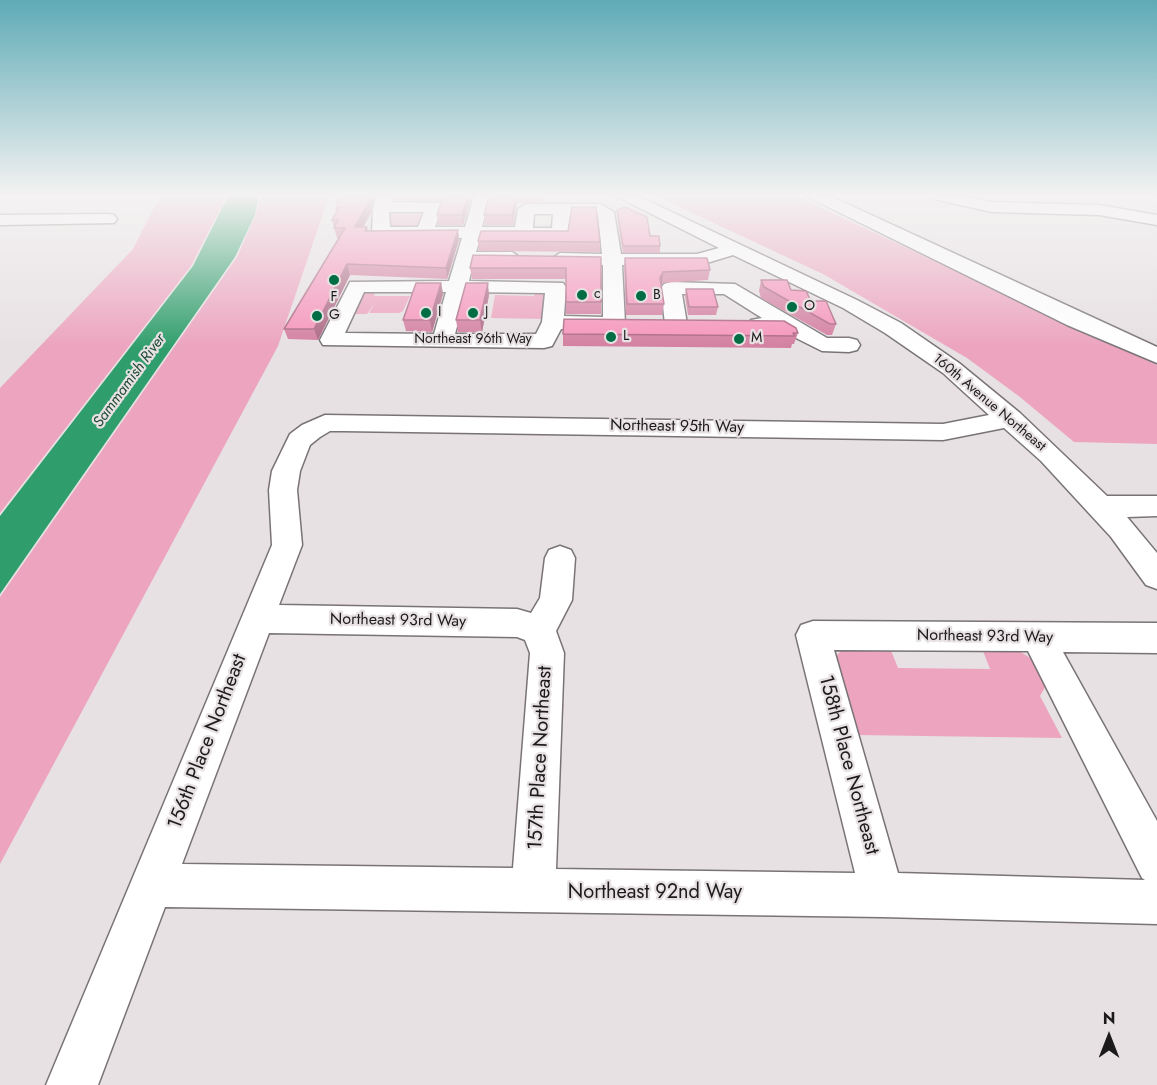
<!DOCTYPE html>
<html>
<head>
<meta charset="utf-8">
<style>
  body { margin:0 }
  #map { position:relative; width:1157px; height:1085px; overflow:hidden; background:#e7e1e3; font-family:Jost,sans-serif }
  canvas { display:block }
  .north { position:absolute; left:1079px; top:1007px; width:60px; height:60px; -webkit-text-stroke:4px #e7e1e3; paint-order:stroke; rotate:0deg; font-size:16px; font-weight:700; line-height:24px; text-align:center; color:#1c1a1b }
  .north::after { content:''; display:block; margin:auto; width:21px; height:27px; background:#1c1a1b; clip-path:polygon(50% 0,100% 100%,50% 72%,0 100%) }
</style>
</head>
<body>
<div id="map">
<canvas width="1157" height="1085"></canvas>
<div class="north">N</div>
</div>
<script>
const ctx = document.querySelector('canvas').getContext('2d');
ctx.lineJoin = 'round';
function fill(path, color) { ctx.fillStyle = color; ctx.fill(path, 'evenodd'); }
const shape = rows => new Path2D(rows.map(r => 'M' + r).join(''));
function stroke(path, color, width, dash) { ctx.strokeStyle = color; ctx.lineWidth = width; ctx.lineCap = dash ? 'butt' : 'round'; ctx.setLineDash(dash || []); ctx.stroke(path); }
function drawText(font, color, halo, rows, align = 'center') {
  ctx.font = font + ' Jost,sans-serif'; ctx.lineWidth = 4.5; ctx.setLineDash([]); ctx.textBaseline = 'middle'; ctx.strokeStyle = halo; ctx.fillStyle = color; for (const [text, x, y, turn = 0] of rows) {
    ctx.save(); ctx.translate(x, y); ctx.rotate((+turn || 0) * Math.PI / 180); ctx.textAlign = isNaN(turn) ? turn : align; if (halo) ctx.strokeText(text, 0, 0); ctx.fillText(text, 0, 0); ctx.restore();
  }
}
const green = shape([
  [160,196,227,196,191,266,0,513,0,388,133,249],
  [261,196,329,196,278,346,0,864,0,597,237,257,256,214],
  [656,196,796,196,1157,365,1157,444,1074,442,1020,397,967,358,823,274],
  [394,210,393,214,418,214,420,210,426,210,416,228,387,230,384,212],
  [376,289,374,296,410,296,403,311,399,313,369,313,375,303,367,314,351,314,364,291],
  [535,290,545,294,544,319,491,318,495,295,534,296],
  [845,647,890,648,898,668,990,669,983,651,985,647,1014,648,1032,659,1047,684,1040,696,1062,738,856,735,836,656]
]);
const water = shape([
  [228,196,259,196,255,215,235,257,0,594,0,516,193,266]
]);
const minor = shape([
  [377,196,393,196,391,202,440,203,442,207,435,227,465,227,474,196,490,196,482,227,515,227,518,209,526,204,600,204,614,212,621,254,697,254,719,248,616,196,638,196,857,300,901,323,959,363,1020,413,1107,496,1157,496,1157,516,1127,517,1157,553,1157,589,1146,585,1111,537,1041,461,1004,428,943,440,343,431,330,431,320,437,310,445,300,471,297,490,302,545,279,605,517,609,531,613,540,598,545,558,549,550,560,546,571,550,575,558,572,600,556,631,564,653,556,869,855,873,796,635,801,625,813,621,1157,623,1157,653,1063,652,1157,821,1157,924,882,917,165,907,98,1085,46,1085,272,545,269,490,272,471,290,434,302,425,325,415,943,424,989,415,943,373,885,333,843,308,733,255,697,266,622,265,625,323,622,328,561,329,552,346,544,348,323,345,320,340,350,282,449,281,462,238,375,236,372,232,373,207,377,196],
  [389,212,424,212,418,227,390,227,389,212],
  [534,214,553,214,552,228,533,228,534,214],
  [570,214,598,214,602,254,560,253,551,259,560,265,603,265,603,317,564,316,566,287,563,283,469,281,473,264,512,264,521,258,512,252,476,252,480,238,567,237,570,214],
  [364,292,446,292,434,334,345,333,364,292],
  [466,292,545,293,542,322,536,334,455,334,466,292],
  [269,633,517,637,525,640,530,653,513,868,182,864,269,633],
  [834,650,1028,651,1142,878,1145,880,898,873,834,650],
  [932,196,965,196,992,202,1099,205,1157,215,1157,225,1099,215,992,212,934,199,932,196],
  [108,214,114,215,117,219,114,223,0,225,0,215,108,214],
  [671,282,735,284,827,338,849,338,857,340,860,345,857,350,849,352,822,351,780,330,751,330,748,325,751,320,762,318,724,294,682,294,687,324,684,329,668,329,665,324,661,288,664,284,671,282]
]);
const major = shape([
  [806,196,830,196,1157,347,1157,363,1067,325,806,196]
]);
const wall = shape([
  [339,196,375,196,371,213,363,227,367,227,368,231,458,230,459,240,447,279,350,275,318,340,288,339,284,329,339,238,337,238,332,220,337,211,336,208,337,205,336,201],
  [393,196,472,196,463,225,438,225,437,215,441,203,440,201,394,200],
  [489,196,545,196,545,202,517,203,513,225,485,225,484,215],
  [617,210,650,236,660,246,660,253,623,253,617,216],
  [478,241,600,242,600,252,479,251],
  [601,257,601,314,566,314,566,279,472,279,470,268],
  [625,258,710,270,708,280,662,283,661,285,664,304,662,315,626,315,624,268],
  [761,280,791,290,811,301,836,324,832,335,827,335,761,298,759,291],
  [441,283,443,294,432,332,406,331,403,320],
  [686,289,718,307,716,315,688,315,685,296],
  [489,295,482,332,458,332,456,320],
  [798,333,794,344,792,344,791,348,563,346,563,334]
]);
const shadedWall = shape([
  [370,196,375,196,371,213,358,237,355,227],
  [468,196,472,196,463,225,462,215],
  [516,196,517,196,517,203,513,225,512,215],
  [458,230,459,240,447,279,446,268],
  [347,264,350,275,318,340,314,329],
  [663,272,662,283,659,288,660,278],
  [441,283,443,294,432,332,430,320],
  [488,283,489,295,482,332,480,320]
]);
const building = shape([
  [339,196,370,196,368,203,355,227,367,227,365,231,458,230,446,268,347,264,314,329,284,329,345,228,334,228,338,220,332,220,339,208,336,208,340,201,336,201,339,196],
  [442,196,468,196,462,215,437,215,443,198,442,196],
  [489,196,516,196,512,215,484,215,489,196],
  [572,207,596,207,600,242,478,241,481,231,568,231,572,207],
  [625,207,647,217,650,236,659,236,660,246,623,246,617,210,625,207],
  [473,255,601,257,601,302,566,302,566,268,470,268,473,255],
  [625,258,707,258,710,270,663,272,660,278,664,304,627,304,625,258],
  [761,280,787,280,791,290,806,291,811,301,826,301,836,324,830,324,764,287,761,280],
  [416,283,441,283,430,320,403,320,416,283],
  [466,283,488,283,480,320,456,320,466,283],
  [686,289,713,289,718,307,689,307,686,289],
  [564,319,784,321,796,328,798,333,793,333,795,336,563,334,564,319]
]);
const markers = [
  [334,280,6,"#006d44"],
  [582,295,6,"#006d44"],
  [641,296,6,"#006d44"],
  [792,307,6,"#006d44"],
  [426,313,6,"#006d44"],
  [473,313,6,"#006d44"],
  [317,316,6,"#006d44"],
  [611,337,6,"#006d44"],
  [739,339,6,"#006d44"]
];
const farPoinames = [
  ["c",594,295],
  ["B",653,296],
  ["F",334,298,"center"],
  ["O",804,307],
  ["I",438,313],
  ["J",485,313],
  ["G",329,316],
  ["L",623,337],
  ["M",751,339]
];
const farStreetnames = [
  ["Northeast 96th Way",473,340],
  ["160th Avenue Northeast",989,403,40]
];
const farWaternames = [
  ["Sammamish River",130,381,-54]
];
const streetNames = [
  ["Northeast 95th Way",677,427,1],
  ["Northeast 93rd Way",398,621,1],
  ["Northeast 93rd Way",985,637,1]
];
const nearStreetnames = [
  ["156th Place Northeast",208,742,-69],
  ["157th Place Northeast",541,758,-87],
  ["158th Place Northeast",848,765,75],
  ["Northeast 92nd Way",655,893]
];
fill(green, '#eca4bf');
fill(water, '#309e6c');
stroke(minor, '#797375', 3);
stroke(major, '#797375', 3);
fill(minor, '#fff');
fill(major, '#fff');
fill(wall, '#d480a1');
fill(shadedWall, '#ac6883');
fill(building, '#f695bb');
stroke(building, '#ac6883', 1.5);
const sky = ctx.createLinearGradient(0, 0, 0, 348);
sky.addColorStop(0, '#5eabb6');
sky.addColorStop(0.56, '#f4f2f2');
sky.addColorStop(1, '#f4f2f200');
ctx.fillStyle = sky;
ctx.fillRect(0, 0, 1157, 348);
for (const [x, y, r, color] of markers) { const dot = new Path2D(); dot.arc(x, y, r, 0, 2 * Math.PI); ctx.fillStyle = color; ctx.fill(dot); stroke(dot, '#e7e1e3', 2); }
drawText('14px', '#1c1a1b', '#e7e1e3', farPoinames, 'left');
drawText('14px', '#1c1a1b', '#e7e1e3', farStreetnames);
drawText('italic 15px', '#1d4933', '#e7e1e3', farWaternames);
drawText('16px', '#1c1a1b', '#e7e1e3', streetNames);
drawText('20px', '#1c1a1b', '#e7e1e3', nearStreetnames);
</script>
</body>
</html>
